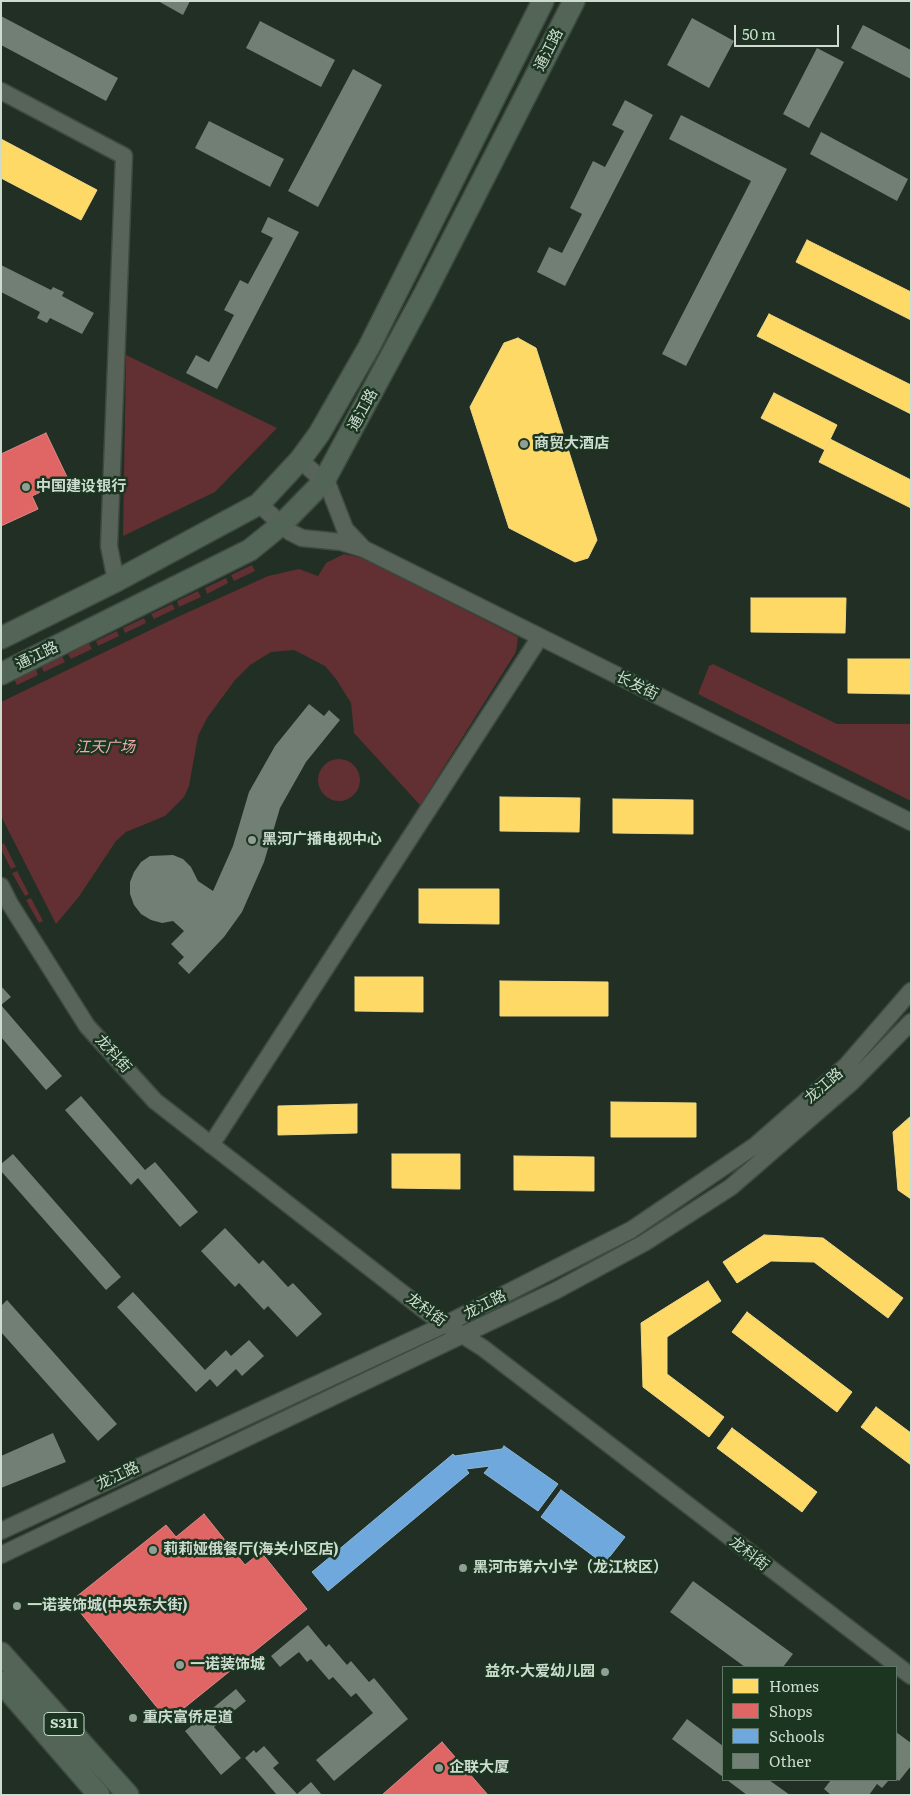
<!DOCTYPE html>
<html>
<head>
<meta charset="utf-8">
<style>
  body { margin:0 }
  #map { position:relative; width:912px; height:1796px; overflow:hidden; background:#212f24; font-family:Literata,serif }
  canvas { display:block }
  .frame { position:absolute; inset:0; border:2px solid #ccdccf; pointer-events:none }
  .legend { position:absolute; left:722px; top:1666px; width:175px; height:115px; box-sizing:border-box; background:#1b3521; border:1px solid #627867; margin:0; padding:6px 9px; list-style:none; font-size:15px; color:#ccdccf }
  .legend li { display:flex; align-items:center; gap:10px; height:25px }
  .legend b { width:25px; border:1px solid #627867 }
  .scale { position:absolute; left:734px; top:25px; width:105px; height:22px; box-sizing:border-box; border:2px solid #ccdccf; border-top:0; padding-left:6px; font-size:15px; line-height:18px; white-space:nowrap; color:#ccdccf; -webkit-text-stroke:4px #1b3521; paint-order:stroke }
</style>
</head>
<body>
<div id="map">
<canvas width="912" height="1796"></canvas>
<div class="frame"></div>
<ul class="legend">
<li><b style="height:14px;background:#ffd966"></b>Homes</li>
<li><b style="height:14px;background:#e06666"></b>Shops</li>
<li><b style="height:14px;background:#6fa8dc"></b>Schools</li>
<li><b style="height:14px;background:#727f75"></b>Other</li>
</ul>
<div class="scale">50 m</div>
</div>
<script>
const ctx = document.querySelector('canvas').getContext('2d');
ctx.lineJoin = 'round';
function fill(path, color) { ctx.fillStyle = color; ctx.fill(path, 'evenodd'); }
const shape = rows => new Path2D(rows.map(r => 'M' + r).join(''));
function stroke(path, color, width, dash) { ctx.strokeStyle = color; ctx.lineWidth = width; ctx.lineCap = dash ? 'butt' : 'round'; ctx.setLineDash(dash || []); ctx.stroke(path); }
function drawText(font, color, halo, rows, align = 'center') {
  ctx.font = font + ' Literata,"Noto Sans SC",serif'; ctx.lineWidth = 5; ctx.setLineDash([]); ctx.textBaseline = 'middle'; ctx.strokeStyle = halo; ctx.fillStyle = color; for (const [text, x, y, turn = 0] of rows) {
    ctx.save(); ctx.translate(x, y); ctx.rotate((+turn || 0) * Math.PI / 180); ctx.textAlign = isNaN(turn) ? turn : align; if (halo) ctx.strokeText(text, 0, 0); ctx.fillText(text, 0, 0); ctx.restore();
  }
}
const green = shape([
  [126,355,277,428,215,492,123,536],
  [344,554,362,558,518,637,516,652,420,805,354,733,351,703,336,679,325,666,294,650,271,652,250,665,235,680,207,718,198,736,189,786,184,797,165,816,126,832,116,841,78,898,56,924,1,816,1,702,171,620,268,576,299,569,318,576,326,563],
  [252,565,255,571,234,581,231,575],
  [226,578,228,583,207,594,205,588],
  [198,591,201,597,179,607,177,601],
  [172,604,175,609,154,619,151,614],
  [144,618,146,623,125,633,123,628],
  [117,631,119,636,98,646,96,641],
  [89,643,92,649,71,659,68,654],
  [62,656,65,662,44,672,41,666],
  [713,664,837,724,911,724,911,801,698,694,709,666],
  [36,669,38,675,17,685,14,679],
  '318 780a21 21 0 1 1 42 0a21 21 0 1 1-42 0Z',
  [4,843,16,867,11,869,1,849,1,845],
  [17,871,29,894,25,896,12,873],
  [31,898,43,921,39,923,26,900]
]);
const homes = shape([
  [1,139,97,190,81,220,1,178,1,139],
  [807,240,911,292,911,320,796,262,807,240],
  [769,314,911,385,911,414,757,336,769,314],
  [518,338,536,348,597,540,588,558,575,562,509,528,470,407,504,343,518,338],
  [774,393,837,425,825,450,761,418,774,393],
  [830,439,911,480,911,508,819,462,830,439],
  [751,598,846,598,845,633,751,632,751,598],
  [848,659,911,659,911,694,848,693,848,659],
  [500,797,580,798,579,832,500,831,500,797],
  [613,799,693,800,693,834,613,833,613,799],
  [419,889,499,889,499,924,419,923,419,889],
  [355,977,423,977,423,1012,355,1011,355,977],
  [500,981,608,982,608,1016,500,1016,500,981],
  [611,1102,696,1103,696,1137,611,1137,611,1102],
  [357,1104,357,1133,278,1135,278,1106,357,1104],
  [911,1116,911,1199,898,1190,893,1132,911,1116],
  [392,1154,460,1154,460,1189,392,1188,392,1154],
  [514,1156,594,1157,594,1191,514,1190,514,1156],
  [764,1235,823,1238,903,1298,888,1318,814,1262,771,1261,737,1283,723,1262,764,1235],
  [708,1281,721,1301,667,1337,667,1374,724,1417,709,1437,643,1387,641,1323,708,1281],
  [747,1312,852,1392,837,1412,732,1332,747,1312],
  [876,1407,911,1433,911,1465,861,1427,876,1407],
  [732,1428,817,1492,802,1512,717,1448,732,1428]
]);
const shops = shape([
  [46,433,68,479,32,496,38,509,1,526,1,454,46,433],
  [204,1514,245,1565,261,1552,307,1609,168,1721,71,1601,166,1525,176,1537,204,1514],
  [442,1742,488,1795,382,1795,442,1742]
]);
const schools = shape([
  [504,1446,558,1484,538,1511,484,1473,490,1466,466,1469,469,1473,328,1591,312,1572,453,1454,455,1456,502,1449,504,1446],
  [561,1490,625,1537,604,1564,541,1517,561,1490]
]);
const building = shape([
  [158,1,190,1,183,15],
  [1,16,118,78,106,101,1,45],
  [692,18,734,41,709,88,667,65],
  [260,21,335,60,321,87,246,48],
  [863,25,911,50,911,79,851,48],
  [817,48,844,62,809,128,783,114],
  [353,69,382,85,318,207,288,191],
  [625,100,653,115,565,286,537,272,549,247,562,253,582,214,570,208,593,161,605,167,624,131,612,125],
  [681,115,787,169,686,366,662,354,751,181,669,139],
  [209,121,284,159,270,187,195,148],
  [821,132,908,179,897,201,810,154],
  [268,217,299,232,217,389,186,373,196,355,209,362,234,315,224,310,240,280,248,284,273,238,261,232],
  [1,265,51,290,53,287,64,292,62,296,94,313,82,334,50,318,47,323,37,318,40,312,1,292],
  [309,704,324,716,329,710,340,720,306,762,280,808,264,862,242,912,224,937,189,974,178,963,184,957,171,944,184,931,173,921,162,923,151,920,141,914,134,905,130,894,130,882,134,872,141,862,150,856,173,855,183,859,191,867,198,881,213,891,233,846,249,792,275,746],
  [1,986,11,997,1,1005,62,1076,46,1090,1,1037],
  [81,1096,145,1170,155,1162,198,1212,180,1227,138,1178,131,1185,65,1110],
  [13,1154,121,1277,106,1290,1,1171,1,1164],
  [225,1228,259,1264,263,1260,288,1287,293,1283,322,1314,297,1337,268,1306,264,1310,239,1283,235,1287,201,1251],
  [133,1292,205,1370,226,1350,231,1356,249,1340,264,1356,242,1376,236,1369,217,1387,210,1379,196,1392,117,1307],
  [7,1300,117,1424,98,1441,1,1332,1,1306],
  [53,1433,66,1462,1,1488,1,1456],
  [693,1581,793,1654,783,1667,745,1667,670,1612],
  [308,1625,326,1647,329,1644,347,1665,351,1661,369,1682,374,1678,408,1719,334,1781,316,1760,373,1713,356,1693,351,1697,333,1677,329,1680,311,1659,307,1662,299,1652,280,1667,271,1656],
  [236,1689,246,1701,214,1727,241,1758,221,1775,185,1731],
  [687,1719,723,1746,723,1777,672,1739],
  [896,1732,911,1743,911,1766,899,1781,896,1779],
  [264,1746,279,1763,273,1768,297,1794,311,1782,322,1795,277,1795,245,1758,254,1750,256,1753],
  [727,1780,769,1780,790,1795,747,1795],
  [831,1780,889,1780,882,1788,877,1784,869,1795,831,1795,824,1789]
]);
const minor = shape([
  [1,91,124,156,109,546,116,581],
  [300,460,328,485,345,529,362,547],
  [259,504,290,532,302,538,341,542,364,549,911,822],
  [1,886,10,904,87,1026,155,1101,428,1313,483,1348,911,1676],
  [211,1145,540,637],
  [1,1531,446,1324,631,1230,756,1145,846,1066,911,991],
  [1,1555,557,1290,644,1243,731,1187,852,1082,911,1022]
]);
const major = shape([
  [1,638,116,581,259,504,300,460,319,434,369,347,543,1],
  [1,674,250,550,282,524,324,481,425,293,574,1],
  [1,1653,128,1795],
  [1,1682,99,1795]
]);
const markers = [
  [524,444,5,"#909f93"],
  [26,487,5,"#909f93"],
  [252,840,5,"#909f93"],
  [153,1550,5,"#909f93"],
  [463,1568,5,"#909f93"],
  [17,1606,5,"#909f93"],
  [180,1665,5,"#909f93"],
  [605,1672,5,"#909f93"],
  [133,1718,5,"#909f93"],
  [439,1768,5,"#909f93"]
];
const shields = [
  [64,1724,40]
];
const shieldNames = [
  ["S311",64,1724]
];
const streetNames = [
  ["通江路",549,50,-63],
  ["通江路",363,410,-62],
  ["通江路",37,656,-26],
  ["长发街",637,686,26],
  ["龙科街",113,1054,48],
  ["龙江路",824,1086,-41],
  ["龙江路",485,1305,-27],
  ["龙科街",426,1310,36],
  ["龙江路",118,1476,-25],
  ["龙科街",749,1554,38]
];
const poiNames = [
  ["商贸大酒店",534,444],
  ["中国建设银行",36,487],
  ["黑河广播电视中心",262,840],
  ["莉莉娅俄餐厅(海关小区店)",163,1550],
  ["黑河市第六小学（龙江校区）",473,1568],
  ["一诺装饰城(中央东大街)",27,1606],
  ["一诺装饰城",190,1665],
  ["益尔·大爱幼儿园",595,1672,"right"],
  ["重庆富侨足道",143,1718],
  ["企联大厦",449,1768]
];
const parkNames = [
  ["江天广场",105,748]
];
fill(green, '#622f32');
fill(homes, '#ffd966');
stroke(homes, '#f0da86', 1);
fill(shops, '#e06666');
stroke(shops, '#da8986', 1);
fill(schools, '#6fa8dc');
stroke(schools, '#8bb8d8', 1);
fill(building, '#727f75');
stroke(minor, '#3d4a40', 19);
stroke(major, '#3d4a40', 24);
stroke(minor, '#58645a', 16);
stroke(major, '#536557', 21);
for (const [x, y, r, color] of markers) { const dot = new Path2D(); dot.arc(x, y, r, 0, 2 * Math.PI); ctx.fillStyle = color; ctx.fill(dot); stroke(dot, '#1b3521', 2); }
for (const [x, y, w] of shields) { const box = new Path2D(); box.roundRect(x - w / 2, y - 11.5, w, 23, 4); ctx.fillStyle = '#1b3521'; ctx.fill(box); stroke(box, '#ccdccf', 1); }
drawText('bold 14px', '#ccdccf', null, shieldNames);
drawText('15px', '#ccdccf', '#1b3521', streetNames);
drawText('bold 15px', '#ccdccf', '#1b3521', poiNames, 'left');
drawText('italic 15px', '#f6a9ac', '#1b3521', parkNames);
</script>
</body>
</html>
